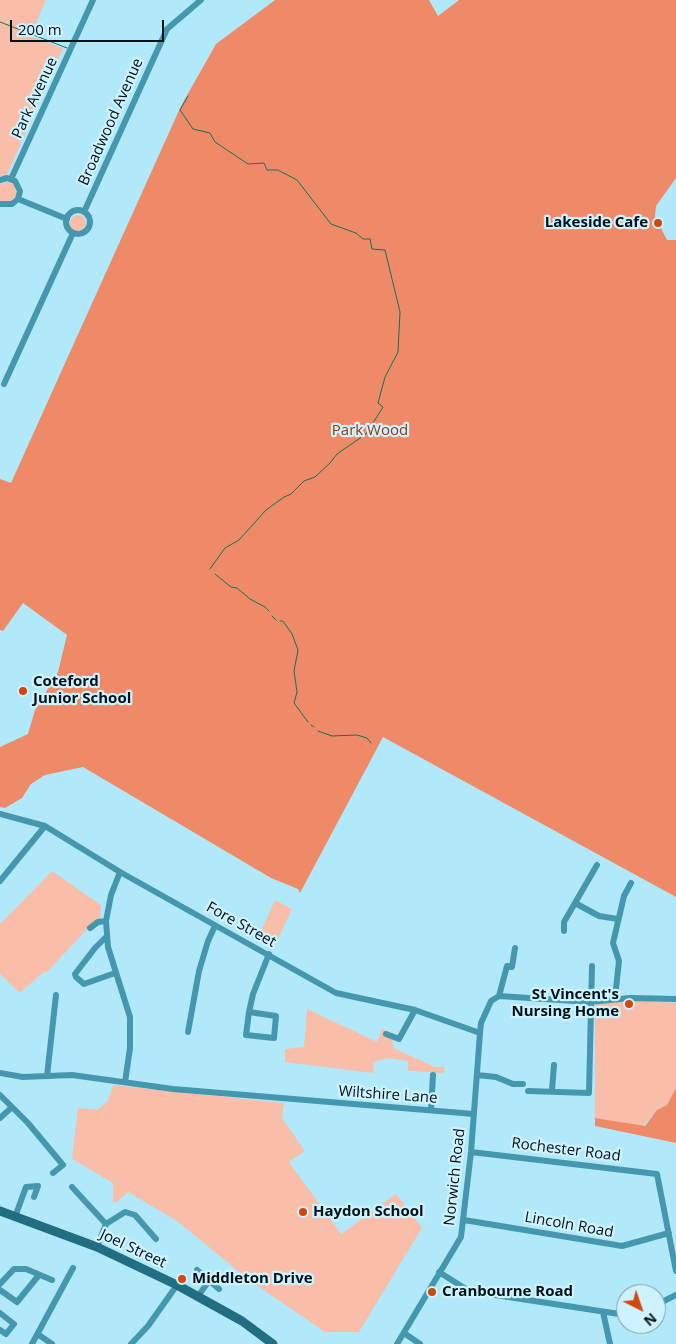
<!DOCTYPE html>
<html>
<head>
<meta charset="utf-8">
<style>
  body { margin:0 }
  #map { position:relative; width:676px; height:1344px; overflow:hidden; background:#b2e9fa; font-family:"Open Sans",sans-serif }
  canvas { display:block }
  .north { position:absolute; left:616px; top:1284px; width:50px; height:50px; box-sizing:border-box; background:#cff3fe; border:1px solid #7c99a2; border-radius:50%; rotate:139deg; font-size:14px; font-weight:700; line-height:20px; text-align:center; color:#001117 }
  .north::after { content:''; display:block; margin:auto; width:18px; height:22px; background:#cf490d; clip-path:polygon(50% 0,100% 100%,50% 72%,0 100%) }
  .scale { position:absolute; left:10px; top:20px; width:154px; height:22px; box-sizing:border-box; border:2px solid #001117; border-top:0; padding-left:6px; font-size:15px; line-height:18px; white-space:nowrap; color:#001117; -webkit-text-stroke:4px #cff3fe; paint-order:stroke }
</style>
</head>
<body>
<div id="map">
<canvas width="676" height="1344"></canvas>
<div class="north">N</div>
<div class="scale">200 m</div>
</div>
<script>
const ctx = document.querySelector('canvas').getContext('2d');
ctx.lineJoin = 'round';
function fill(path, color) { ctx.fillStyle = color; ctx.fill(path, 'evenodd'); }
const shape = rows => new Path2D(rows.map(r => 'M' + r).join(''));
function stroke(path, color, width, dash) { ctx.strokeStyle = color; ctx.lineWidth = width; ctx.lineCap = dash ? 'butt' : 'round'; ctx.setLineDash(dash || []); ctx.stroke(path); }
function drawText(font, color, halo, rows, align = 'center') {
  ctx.font = font + ' "Open Sans",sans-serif'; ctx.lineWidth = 4.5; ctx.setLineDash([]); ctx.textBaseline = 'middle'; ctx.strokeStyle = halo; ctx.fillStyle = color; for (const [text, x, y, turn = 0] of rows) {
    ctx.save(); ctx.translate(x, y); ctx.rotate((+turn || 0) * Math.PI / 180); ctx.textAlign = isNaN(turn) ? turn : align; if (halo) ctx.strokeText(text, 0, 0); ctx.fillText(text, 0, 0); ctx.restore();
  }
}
const green = shape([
  [0,0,46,0,30,36,63,48,7,175,0,178],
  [8,182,14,185,17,194,10,202,3,202,0,201,0,184],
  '70 223a8 8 0 1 1 16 0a8 8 0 1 1-16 0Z',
  [52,871,101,905,100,919,94,922,46,973,44,972,20,993,0,974,0,924],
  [275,900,292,909,277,941,261,931],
  [618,998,676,1003,676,1088,667,1105,657,1110,642,1127,595,1118,595,1003],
  [307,1009,377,1042,382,1029,395,1034,392,1044,395,1049,435,1067,445,1067,444,1073,408,1071,408,1061,388,1058,374,1062,373,1073,285,1062,285,1049,304,1047],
  [113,1085,284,1103,282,1118,305,1151,289,1162,341,1234,396,1194,422,1228,359,1332,325,1332,249,1280,177,1221,128,1192,117,1202,113,1202,113,1183,72,1159,78,1108,97,1110,108,1101]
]);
const forest = shape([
  [275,0,429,0,438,16,459,0,676,0,676,178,656,206,654,226,661,228,667,240,676,240,676,897,383,737,300,893,298,889,271,878,83,767,45,775,31,784,22,798,5,808,0,807,0,747,28,734,35,710,58,672,67,635,23,603,3,631,0,630,0,479,11,483,181,106,216,44],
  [676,1088,676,1143,595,1126,595,1118,645,1126,657,1110,667,1105]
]);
const stream = shape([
  [0,22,67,48],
  [188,96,180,110,193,129,210,133,215,142,248,164,264,163,267,170,278,170,297,180,331,224,356,233,363,239,370,239,372,249,385,250,400,312,398,352,385,377,378,403,383,407,366,434,337,454,330,463,315,477,304,481,291,494,284,497,266,510,239,540,225,548,210,569],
  [215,574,231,587,237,588,250,599,265,607,269,611],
  [272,616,276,620],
  [280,621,283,621,292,634,298,650,294,671,297,692,294,703,308,722],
  [311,725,314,727],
  [318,731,332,736,357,735,367,738,371,743]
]);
const minor = shape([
  [11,179,93,0],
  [0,180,7,178,15,181,20,191,18,199,12,204,0,204],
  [18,199,67,219],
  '66 222a12 12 0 1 1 24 0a12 12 0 1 1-24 0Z',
  [84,212,167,29,201,0],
  [4,384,73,233],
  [0,814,45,826,120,872,336,993,415,1010,480,1033],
  [120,872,111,895,106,921,108,947,130,1017,130,1048,125,1082],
  [0,881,45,826],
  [575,903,599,916,618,919],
  [90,928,98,922,106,921],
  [564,931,564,922,597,865],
  [107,936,95,948,75,974,76,977,84,984,115,973],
  [499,996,507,966,512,967,515,948],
  [615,998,619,961,613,943,624,896,631,883],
  [249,1012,276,1016,274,1038,246,1035,249,1012,253,994,269,954],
  [188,1032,199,971,208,941,215,926],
  [386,1034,399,1039,415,1010],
  [0,1073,23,1077,72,1075,173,1089,474,1114],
  [477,1075,496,1077,513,1084,523,1084],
  [47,1076,56,995],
  [552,1090,554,1065],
  [528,1091,589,1093,592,966],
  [0,1095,28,1123,63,1165,53,1173],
  [431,1110,433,1075],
  [0,1118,11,1108],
  [471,1152,657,1174,676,1271],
  [72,1187,106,1224],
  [15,1217,26,1187,38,1186,34,1197],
  [464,1220,622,1246,669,1233],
  [97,1247,106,1224,125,1212,135,1215,156,1239],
  [197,1270,219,1289],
  [439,1272,469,1291,626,1315],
  [0,1284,14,1269,26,1269,52,1280],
  [0,1290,17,1302,39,1275],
  [198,1296,209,1281],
  [656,1305,676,1295],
  [603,1312,610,1344],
  [0,1313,14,1324,6,1334,0,1330],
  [404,1333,420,1344],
  [39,1335,52,1344],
  [32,1344,73,1268],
  [131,1344,148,1326,177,1285],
  [397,1344,461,1237,471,1152,480,1033,481,1023,491,1001,499,996,590,1002,630,998,676,999]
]);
const secondary = shape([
  [0,1211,97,1247,177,1285,242,1321,273,1344]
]);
const markers = [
  [658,223,5,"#cf490d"],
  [23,691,5,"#cf490d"],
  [629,1004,5,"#cf490d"],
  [303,1212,5,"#cf490d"],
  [182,1279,5,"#cf490d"],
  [432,1292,5,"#cf490d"]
];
const streetNames = [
  ["Park Avenue",35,98,-65],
  ["Broadwood Avenue",111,122,-66],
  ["Fore Street",241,925,29],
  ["Wiltshire Lane",388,1095,4],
  ["Rochester Road",566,1150,7],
  ["Norwich Road",455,1177,-84],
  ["Lincoln Road",569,1225,10],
  ["Joel Street",133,1249,25]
];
const poiNames = [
  ["Lakeside Cafe",648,223,"right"],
  ["Coteford",33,682],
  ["Junior School",33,699],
  ["St Vincent's",619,995,"right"],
  ["Nursing Home",619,1012,"right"],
  ["Haydon School",313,1212],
  ["Middleton Drive",192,1279],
  ["Cranbourne Road",442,1292]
];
const parkNames = [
  ["Park Wood",370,431]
];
fill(green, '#f9beaa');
fill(forest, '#ee8a68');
stroke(stream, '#16724f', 1);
stroke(minor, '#4597ae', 6);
stroke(secondary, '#216d81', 9);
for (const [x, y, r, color] of markers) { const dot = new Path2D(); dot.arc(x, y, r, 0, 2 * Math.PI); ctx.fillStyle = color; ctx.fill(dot); stroke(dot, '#cff3fe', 2); }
drawText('15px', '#001117', '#cff3fe', streetNames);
drawText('bold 15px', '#001117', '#cff3fe', poiNames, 'left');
drawText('15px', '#903715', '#cff3fe', parkNames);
</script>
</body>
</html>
